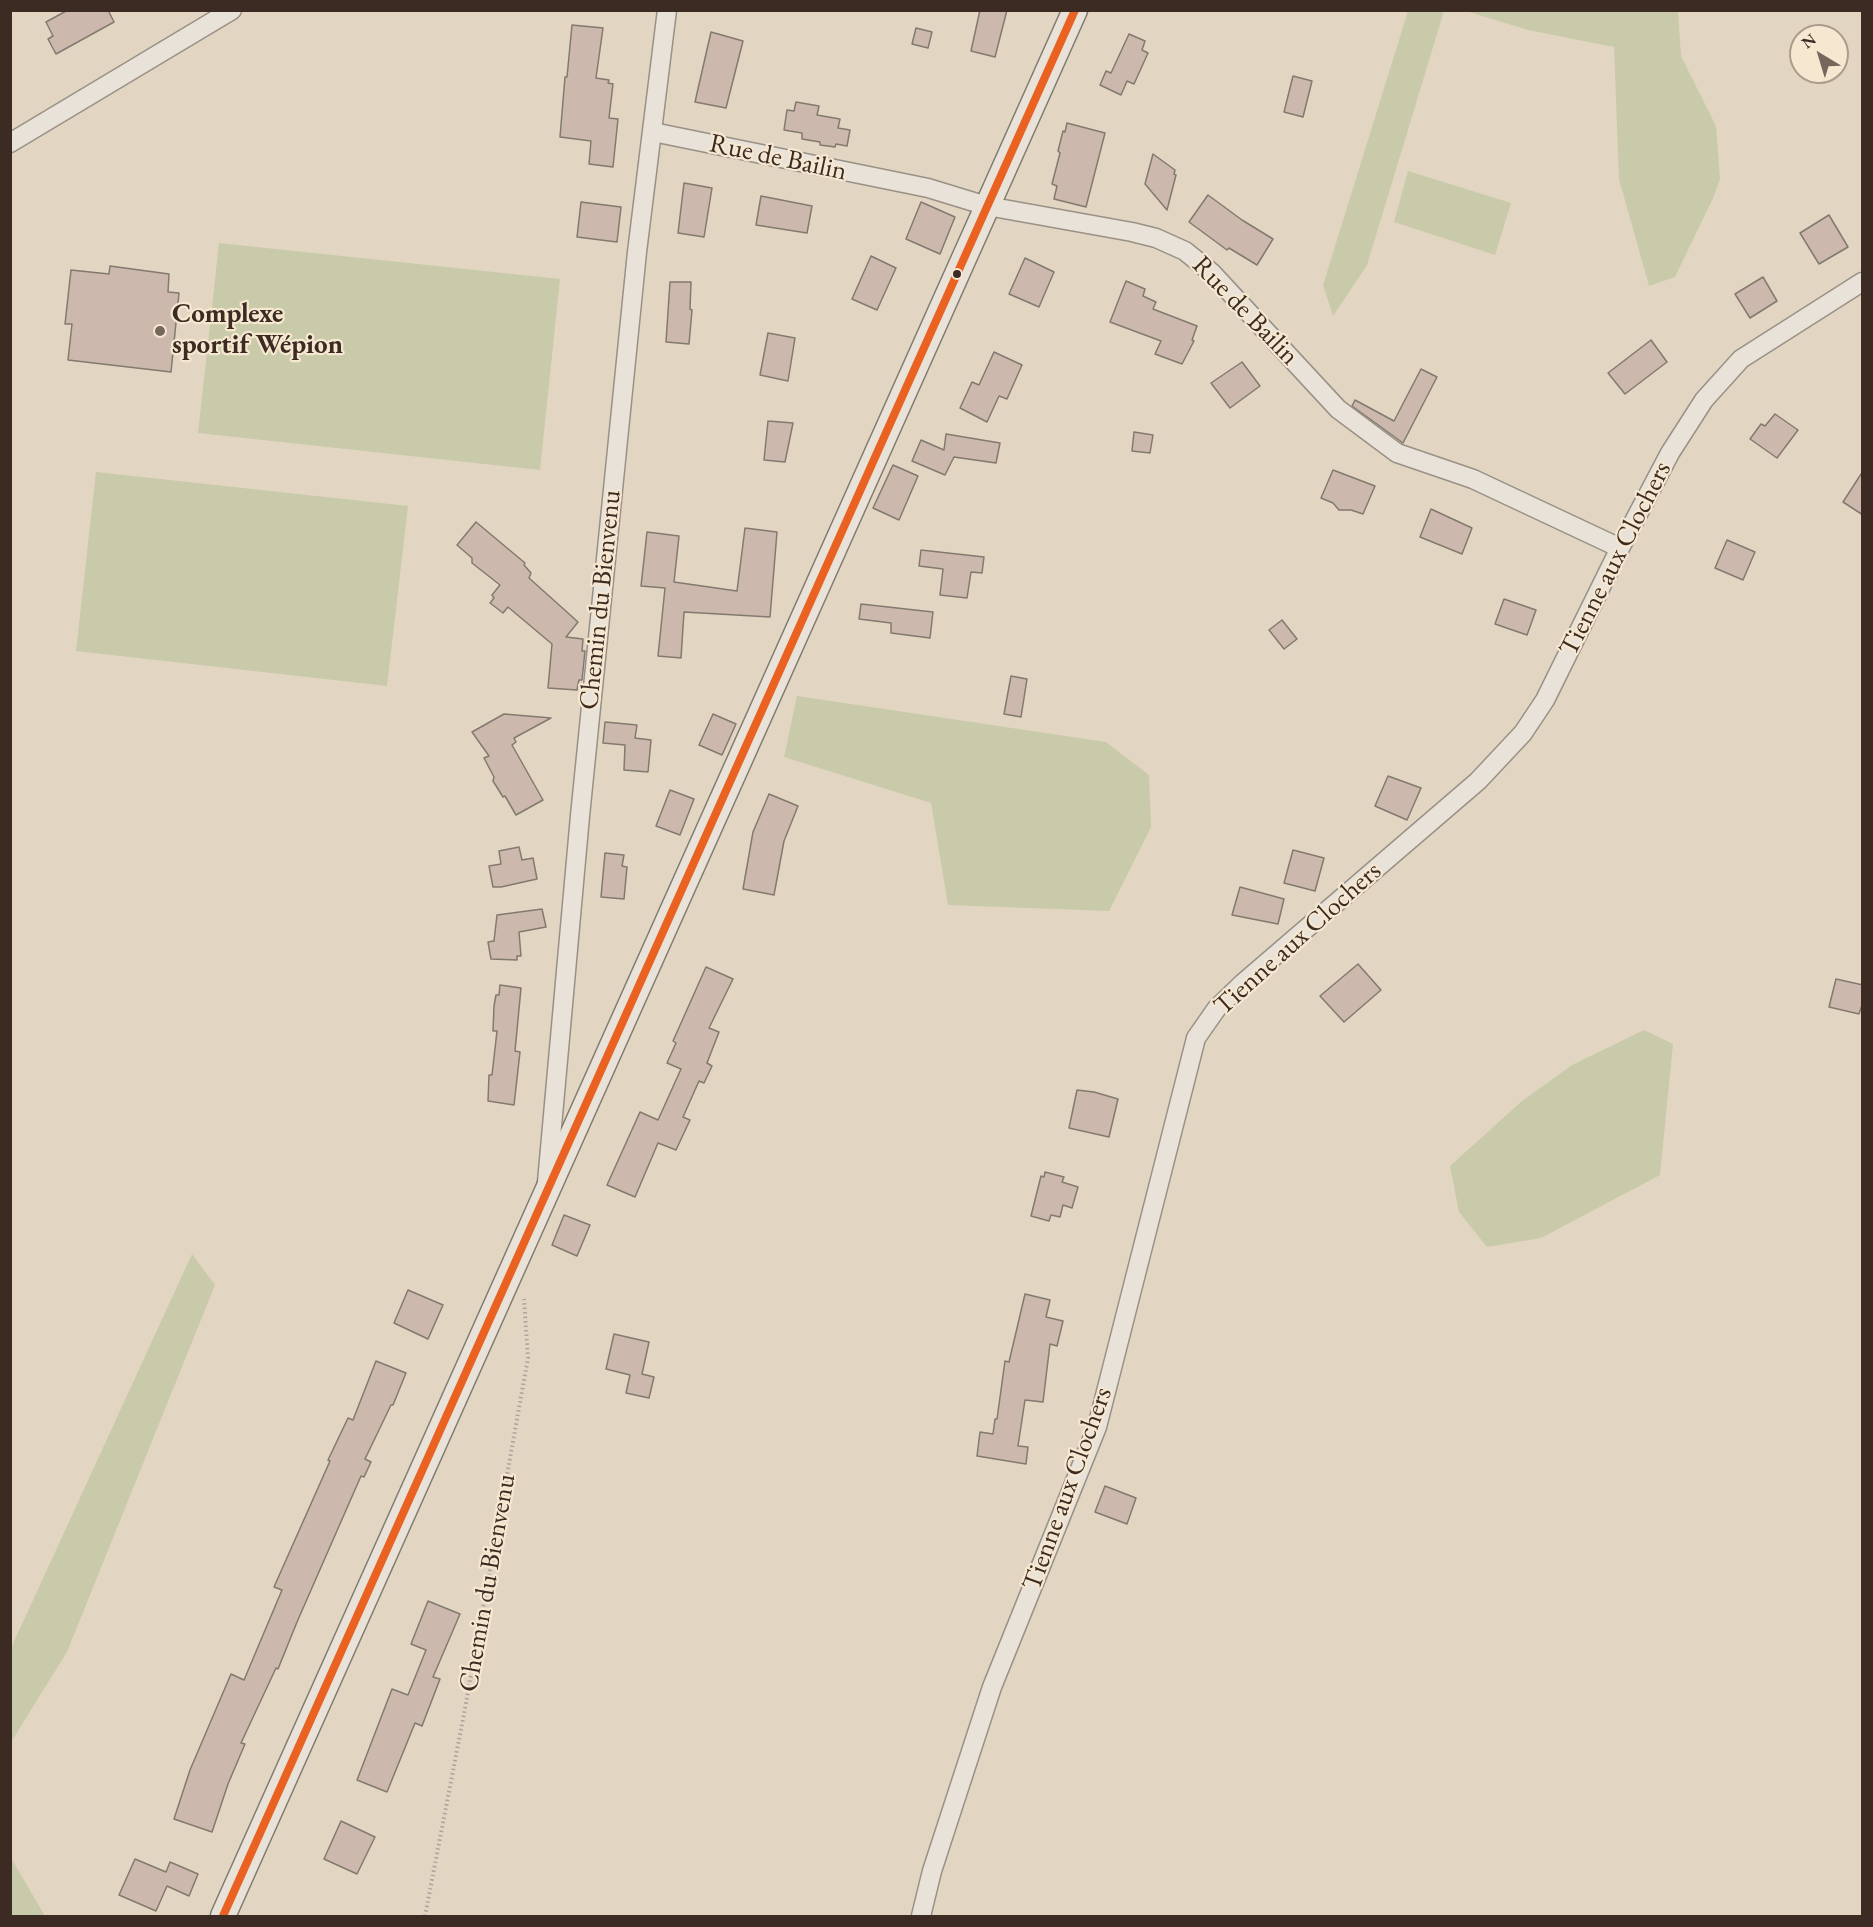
<!DOCTYPE html>
<html>
<head>
<meta charset="utf-8">
<style>
  body { margin:0 }
  #map { position:relative; width:1873px; height:1927px; overflow:hidden; background:#e2d6c3; font-family:"EB Garamond",serif }
  canvas { display:block }
  .frame { position:absolute; inset:0; border:12px solid #3b2b23; pointer-events:none }
  .north { position:absolute; left:1789px; top:24px; width:60px; height:60px; box-sizing:border-box; background:#f5e7d0; border:2px solid #ab9c8b; border-radius:50%; rotate:322deg; font-size:16px; font-weight:700; line-height:24px; text-align:center; color:#3b2b23 }
  .north::after { content:''; display:block; margin:auto; width:21px; height:27px; background:#75675b; clip-path:polygon(50% 0,100% 100%,50% 72%,0 100%) }
</style>
</head>
<body>
<div id="map">
<canvas width="1873" height="1927"></canvas>
<div class="frame"></div>
<div class="north">N</div>
</div>
<script>
const ctx = document.querySelector('canvas').getContext('2d');
ctx.lineJoin = 'round';
function fill(path, color) { ctx.fillStyle = color; ctx.fill(path, 'evenodd'); }
const shape = rows => new Path2D(rows.map(r => 'M' + r).join(''));
function stroke(path, color, width, dash) { ctx.strokeStyle = color; ctx.lineWidth = width; ctx.lineCap = dash ? 'butt' : 'round'; ctx.setLineDash(dash || []); ctx.stroke(path); }
function drawText(font, color, halo, rows, align = 'center') {
  ctx.font = font + ' "EB Garamond",serif'; ctx.lineWidth = 4.5; ctx.setLineDash([]); ctx.textBaseline = 'middle'; ctx.strokeStyle = halo; ctx.fillStyle = color; for (const [text, x, y, turn = 0] of rows) {
    ctx.save(); ctx.translate(x, y); ctx.rotate((+turn || 0) * Math.PI / 180); ctx.textAlign = isNaN(turn) ? turn : align; if (halo) ctx.strokeText(text, 0, 0); ctx.fillText(text, 0, 0); ctx.restore();
  }
}
const green = shape([
  [1408,11,1444,11,1367,265,1333,316,1323,285],
  [1466,11,1678,11,1681,56,1716,126,1720,179,1714,196,1675,277,1649,286,1619,179,1614,47,1528,30],
  [1408,171,1511,203,1495,255,1394,222],
  [219,243,560,279,540,470,198,433],
  [96,472,408,506,387,686,76,651],
  [797,696,1106,742,1149,775,1151,827,1109,911,948,905,931,803,784,757],
  [1644,1030,1673,1044,1660,1175,1541,1238,1487,1247,1459,1212,1450,1166,1522,1101,1572,1065],
  [192,1254,215,1285,67,1652,11,1742,11,1648],
  [11,1858,45,1916,11,1916]
]);
const building = shape([
  [68,10,108,10,114,22,56,54,48,39,53,36,46,22,68,10],
  [980,10,1007,10,995,57,971,51,980,10],
  [572,25,603,28,596,78,609,80,608,83,613,84,609,118,618,119,613,167,589,164,591,141,560,137,565,77,567,77,572,25],
  [916,28,932,32,928,48,912,44,916,28],
  [711,32,743,41,726,108,695,102,711,32],
  [1129,34,1145,41,1142,50,1148,53,1134,84,1127,81,1121,95,1100,85,1106,71,1111,73,1129,34],
  [1293,76,1312,81,1303,117,1284,112,1293,76],
  [796,102,819,106,817,115,840,119,838,128,850,130,847,146,836,144,835,147,820,145,820,142,802,139,802,133,784,130,787,110,794,111,796,102],
  [1067,123,1105,133,1086,207,1054,199,1057,186,1052,184,1060,153,1058,151,1063,131,1065,132,1067,123],
  [1153,154,1175,170,1174,174,1176,175,1167,210,1145,184,1153,154],
  [684,183,712,188,704,237,678,233,684,183],
  [1208,195,1242,220,1273,239,1257,265,1229,248,1227,250,1189,222,1208,195],
  [761,196,812,206,807,233,756,225,761,196],
  [581,202,621,207,617,242,577,237,581,202],
  [921,202,955,217,940,254,906,239,921,202],
  [1829,215,1848,247,1819,264,1800,233,1829,215],
  [871,256,896,268,877,310,852,299,871,256],
  [1025,258,1054,272,1039,307,1009,294,1025,258],
  [110,266,169,274,168,292,179,293,171,372,68,360,72,324,65,324,71,270,109,274,110,266],
  [1763,277,1777,301,1750,318,1735,294,1763,277],
  [1126,281,1145,289,1143,296,1156,302,1153,309,1197,326,1192,340,1194,341,1182,364,1155,354,1161,341,1110,322,1126,281],
  [670,282,691,282,690,309,692,310,689,344,666,342,670,282],
  [768,333,795,338,788,381,760,375,768,333],
  [1651,340,1667,362,1625,394,1608,373,1651,340],
  [994,352,1022,365,1007,399,999,396,987,422,960,408,972,382,979,385,994,352],
  [1242,362,1260,386,1230,408,1211,383,1242,362],
  [1421,369,1437,377,1403,443,1352,406,1355,400,1394,421,1421,369],
  [1775,414,1798,430,1777,458,1750,439,1761,424,1765,426,1775,414],
  [768,421,793,423,785,462,764,460,768,421],
  [1134,432,1153,435,1150,453,1132,451,1134,432],
  [946,434,1000,443,996,463,954,457,945,475,912,461,921,440,944,450,946,434],
  [893,465,918,476,899,520,873,508,893,465],
  [1333,470,1375,486,1363,514,1351,510,1339,510,1333,503,1321,498,1333,470],
  [1863,471,1863,515,1843,502,1863,471],
  [1431,509,1472,528,1462,554,1420,537,1431,509],
  [476,522,525,563,524,565,531,573,529,578,578,622,566,637,583,639,582,651,585,651,582,680,579,680,577,690,548,688,552,644,508,607,503,613,490,603,494,598,492,595,500,585,472,563,472,558,457,545,476,522],
  [745,528,777,532,770,617,684,612,681,658,658,656,665,588,641,586,647,532,679,536,674,582,737,591,745,528],
  [1727,540,1755,552,1743,580,1715,568,1727,540],
  [921,550,984,557,982,573,971,572,967,598,940,595,943,569,919,566,921,550],
  [1504,599,1536,610,1527,635,1495,624,1504,599],
  [861,604,933,612,930,638,891,633,891,623,859,619,861,604],
  [1282,620,1297,639,1284,649,1269,630,1282,620],
  [1011,676,1027,679,1021,717,1004,714,1011,676],
  [504,714,551,718,514,738,516,742,512,745,543,800,516,815,505,796,503,797,493,781,494,777,484,758,489,756,472,732,504,714],
  [713,714,736,724,722,755,699,745,713,714],
  [605,722,637,725,635,738,651,740,648,772,624,770,625,745,603,743,605,722],
  [1388,776,1421,788,1407,820,1375,806,1388,776],
  [670,790,694,799,680,835,656,826,670,790],
  [769,794,798,806,784,841,774,895,743,889,753,832,769,794],
  [519,847,522,860,533,858,537,879,501,887,493,887,489,866,501,864,499,851,519,847],
  [1293,850,1324,858,1315,891,1284,883,1293,850],
  [605,853,624,855,622,866,627,867,624,899,601,897,605,853],
  [1240,887,1284,899,1278,924,1232,915,1240,887],
  [542,909,546,927,519,932,521,956,517,956,517,960,491,959,488,942,494,941,497,915,542,909],
  [1358,964,1381,990,1344,1022,1320,996,1358,964],
  [706,967,733,979,709,1028,719,1032,707,1063,712,1066,704,1083,699,1081,683,1117,690,1120,676,1150,658,1143,635,1197,607,1185,640,1112,658,1120,681,1069,667,1063,676,1043,673,1041,706,967],
  [1836,979,1863,985,1863,1002,1859,1014,1829,1007,1836,979],
  [500,985,521,988,515,1051,520,1052,514,1105,488,1101,489,1075,492,1075,497,1031,493,1031,494,1006,496,995,499,995,500,985],
  [1077,1090,1094,1092,1118,1099,1109,1137,1069,1128,1077,1090],
  [1045,1172,1064,1177,1062,1182,1078,1187,1072,1208,1063,1205,1060,1217,1051,1215,1049,1221,1031,1216,1041,1176,1044,1177,1045,1172],
  [564,1215,590,1225,577,1256,552,1245,564,1215],
  [408,1290,443,1305,428,1339,394,1323,408,1290],
  [1025,1294,1050,1300,1046,1317,1063,1321,1057,1346,1050,1344,1043,1402,1025,1400,1018,1446,1028,1447,1026,1464,977,1456,980,1432,993,1434,995,1419,997,1419,1005,1361,1009,1362,1025,1294],
  [614,1334,649,1342,642,1374,654,1377,649,1398,626,1393,630,1375,606,1369,614,1334],
  [376,1361,406,1373,393,1405,391,1405,365,1459,371,1462,364,1477,361,1476,297,1622,278,1669,276,1668,241,1743,245,1744,228,1784,212,1832,174,1819,190,1770,231,1674,244,1680,282,1590,274,1587,330,1461,328,1460,348,1418,353,1420,376,1361],
  [1105,1486,1136,1498,1127,1524,1095,1512,1105,1486],
  [428,1601,460,1614,433,1677,440,1679,422,1726,415,1723,387,1792,357,1780,392,1689,408,1695,426,1650,411,1644,428,1601],
  [341,1821,375,1837,357,1874,324,1859,341,1821],
  [135,1859,166,1872,170,1862,198,1874,189,1896,167,1886,156,1911,119,1895,135,1859]
]);
const path = shape([
  [425,1916,464,1714,528,1358,524,1299]
]);
const minor = shape([
  [653,132,928,188,987,206,1132,232,1156,238,1185,251,1212,273,1338,409,1397,453,1473,479,1620,548],
  [10,143,232,10],
  [547,1182,580,816,637,252,667,10],
  [921,1916,932,1871,992,1687,1097,1427,1196,1038,1217,1008,1243,983,1478,781,1523,733,1545,700,1620,548,1670,453,1704,400,1741,359,1862,282]
]);
const secondary = shape([
  [223,1916,1075,10]
]);
const bus1 = shape([
  [223,1916,1075,10]
]);
const markers = [
  [957,274,5,"#3b2b23"],
  [160,331,6,"#75675b"]
];
const streetNames = [
  ["Rue de Bailin",778,158,12],
  ["Rue de Bailin",1245,311,46],
  ["Tienne aux Clochers",1616,559,-63],
  ["Chemin du Bienvenu",601,600,-84],
  ["Tienne aux Clochers",1298,939,-42],
  ["Tienne aux Clochers",1068,1489,-70],
  ["Chemin du Bienvenu",488,1583,-80]
];
const poiNames = [
  ["Complexe",172,315],
  ["sportif Wépion",172,346]
];
fill(green, '#c8caa9');
fill(building, '#cdb8ad');
stroke(building, '#827a6f', 1.5);
stroke(minor, '#999185', 21);
stroke(secondary, '#827a6f', 27);
stroke(path, '#aba49c', 4, [1.5, 3]);
stroke(minor, '#e8e2d8', 18);
stroke(secondary, '#e8e2d8', 24);
stroke(bus1, '#e96222', 8);
for (const [x, y, r, color] of markers) { const dot = new Path2D(); dot.arc(x, y, r, 0, 2 * Math.PI); ctx.fillStyle = color; ctx.fill(dot); stroke(dot, '#f5e7d0', 2); }
drawText('27px', '#3b2b23', '#f5e7d0', streetNames);
drawText('bold 27px', '#3b2b23', '#f5e7d0', poiNames, 'left');
</script>
</body>
</html>
